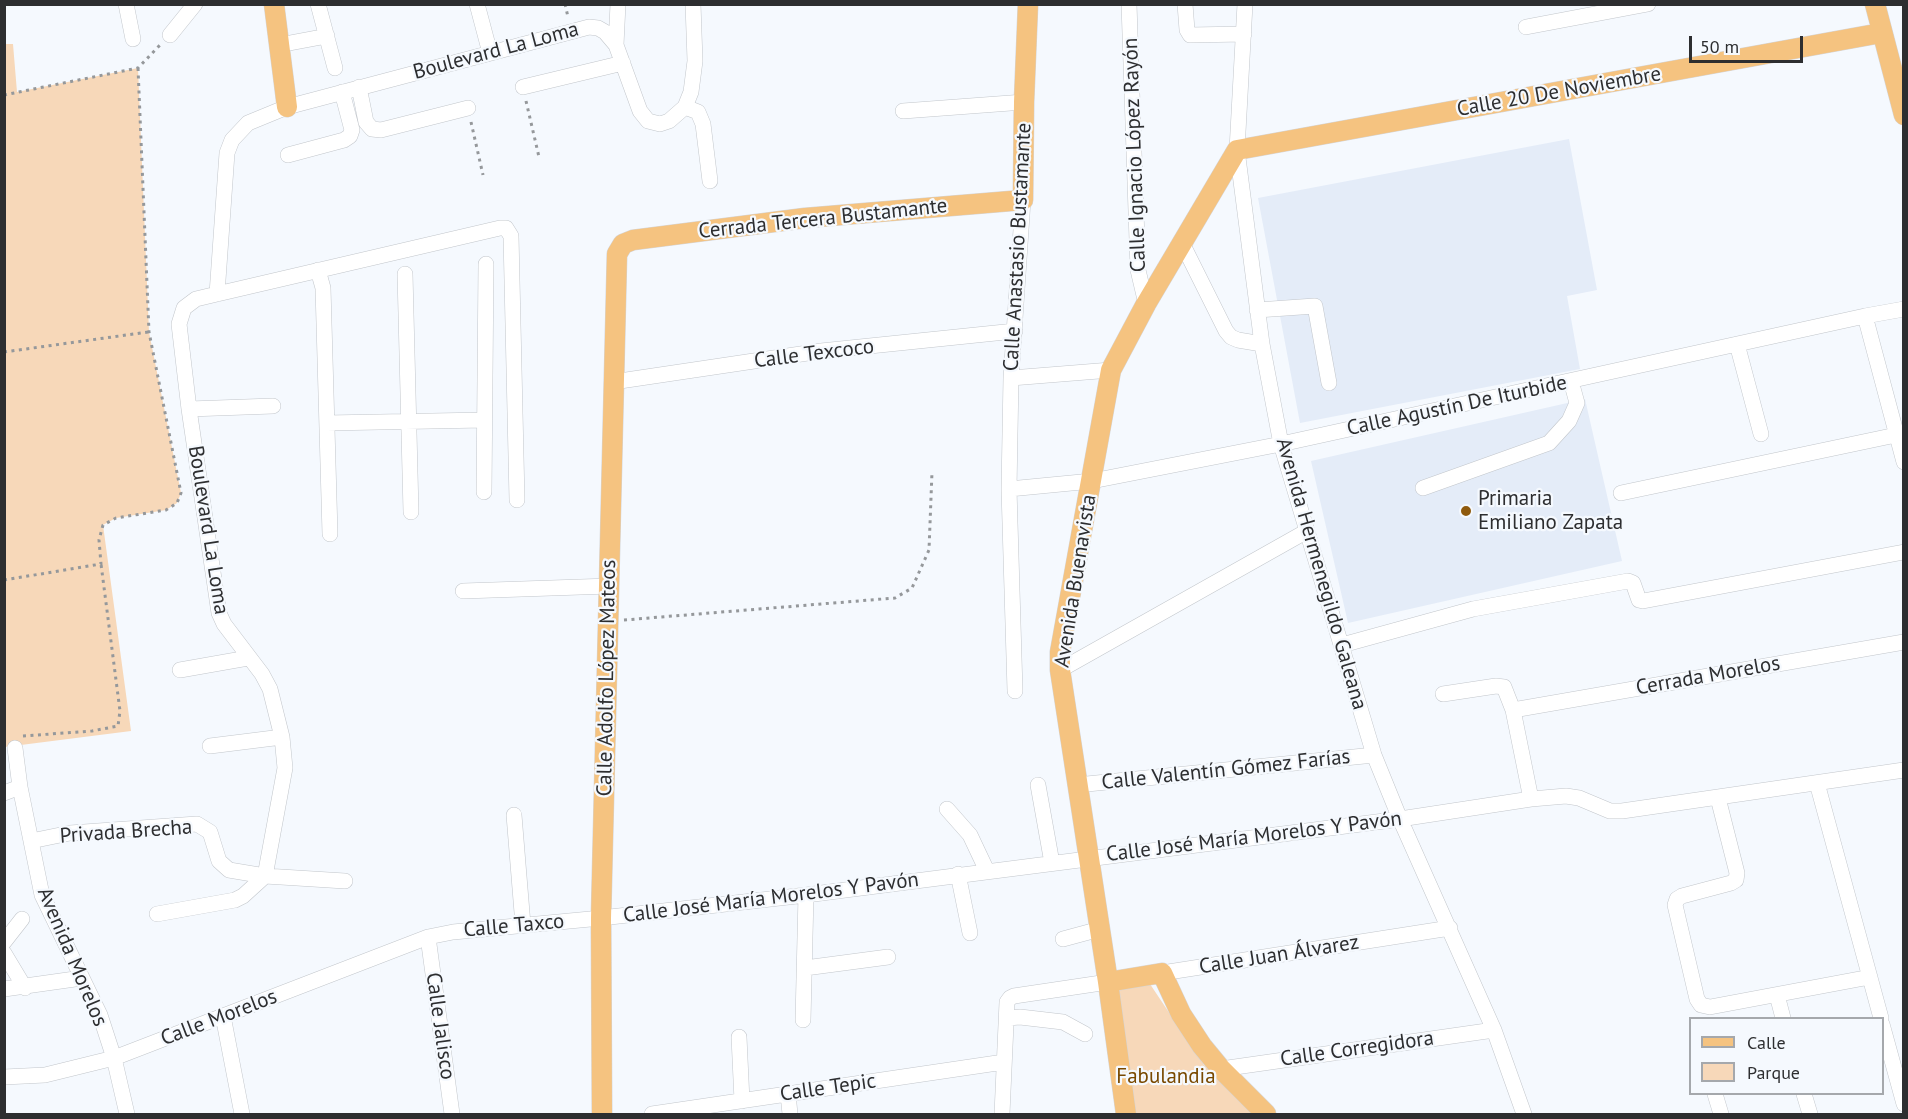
<!DOCTYPE html>
<html>
<head>
<meta charset="utf-8">
<style>
  body { margin:0 }
  #map { position:relative; width:1908px; height:1119px; overflow:hidden; background:#f5f9fe; font-family:"PT Sans",sans-serif }
  canvas { display:block }
  .frame { position:absolute; inset:0; border:6px solid #2d2e30; pointer-events:none }
  .legend { position:absolute; left:1689px; top:1017px; width:195px; height:78px; box-sizing:border-box; background:#f5f9fe; border:2px solid #a5a8ac; margin:0; padding:8px 10px; list-style:none; font-size:18px; color:#2d2e30 }
  .legend li { display:flex; align-items:center; gap:12px; height:30px }
  .legend b { width:30px; border:2px solid #a5a8ac }
  .scale { position:absolute; left:1689px; top:36px; width:114px; height:27px; box-sizing:border-box; border:3px solid #2d2e30; border-top:0; padding-left:8px; font-size:18px; line-height:21px; white-space:nowrap; color:#2d2e30; -webkit-text-stroke:4px #f5f9fe; paint-order:stroke }
</style>
</head>
<body>
<div id="map">
<canvas width="1908" height="1119"></canvas>
<div class="frame"></div>
<ul class="legend">
<li><b style="height:8px;background:#f5c380"></b>Calle</li>
<li><b style="height:16px;background:#f7d8b9"></b>Parque</li>
</ul>
<div class="scale">50 m</div>
</div>
<script>
const ctx = document.querySelector('canvas').getContext('2d');
ctx.lineJoin = 'round';
function fill(path, color) { ctx.fillStyle = color; ctx.fill(path, 'evenodd'); }
const shape = rows => new Path2D(rows.map(r => 'M' + r).join(''));
function stroke(path, color, width, dash) { ctx.strokeStyle = color; ctx.lineWidth = width; ctx.lineCap = dash ? 'butt' : 'round'; ctx.setLineDash(dash || []); ctx.stroke(path); }
function drawText(font, color, halo, rows, align = 'center') {
  ctx.font = font + ' "PT Sans",sans-serif'; ctx.lineWidth = 4.5; ctx.setLineDash([]); ctx.textBaseline = 'middle'; ctx.strokeStyle = halo; ctx.fillStyle = color; for (const [text, x, y, turn = 0] of rows) {
    ctx.save(); ctx.translate(x, y); ctx.rotate((+turn || 0) * Math.PI / 180); ctx.textAlign = isNaN(turn) ? turn : align; if (halo) ctx.strokeText(text, 0, 0); ctx.fillText(text, 0, 0); ctx.restore();
  }
}
const built = shape([
  [1569,139,1597,290,1567,296,1580,369,1300,423,1258,198],
  [1585,399,1622,561,1348,623,1311,461]
]);
const green = shape([
  [4,44,13,44,17,92,138,68,149,332,181,493,177,503,166,510,116,518,103,525,131,731,5,747],
  [1148,981,1204,1065,1253,1114,1132,1114,1112,986]
]);
const path = shape([
  [565,4,568,17],
  [4,95,138,68,161,44],
  [526,101,539,157],
  [471,122,483,175],
  [4,352,148,332],
  [4,580,101,564,99,540,103,525,116,518,166,510,177,503,181,493,149,332,138,68],
  [624,620,895,598,912,588,929,550,932,472],
  [23,736,92,731,118,726,120,711,101,564]
]);
const minor = shape([
  [126,4,133,39],
  [318,4,335,68],
  [477,4,490,53],
  [1129,4,1138,270,1146,304],
  [1185,4,1187,30,1190,35,1244,34],
  [1245,4,1237,150,1262,344,1281,444,1374,755,1400,819,1494,1030,1524,1114],
  [1526,27,1648,4],
  [170,35,195,4],
  [279,45,327,36],
  [616,45,618,4],
  [359,87,366,122,372,129,381,130,468,108],
  [523,87,623,63],
  [685,107,698,112,703,124,710,181],
  [903,111,1024,102],
  [288,155,344,140,350,136,352,130,342,92],
  [1183,245,1226,331,1231,337,1238,340,1262,344],
  [318,270,323,288,330,534],
  [405,274,411,512],
  [217,294,227,153,232,140,248,123,287,107,589,27,598,28,605,32,616,45,640,111,648,121,660,124,669,121,685,107,691,92,695,61,693,4],
  [1257,310,1315,306,1329,383],
  [1865,316,1904,462],
  [1737,344,1761,434],
  [1011,378,1111,370],
  [613,382,821,351,1015,331],
  [189,409,273,406],
  [327,423,484,420],
  [1423,488,1549,443,1569,421,1577,403,1571,381],
  [1009,489,1092,481,1281,444,1865,316,1904,309],
  [484,492,486,264],
  [1621,493,1896,435],
  [463,591,610,586],
  [1342,645,1473,609,1628,581,1633,583,1639,600,1643,601,1904,552],
  [180,670,248,658],
  [1060,670,1307,531],
  [1015,691,1009,489,1011,378,1023,200],
  [1443,694,1496,686,1504,687,1513,710,1531,799],
  [1513,710,1904,642],
  [210,746,282,737],
  [15,748,20,787,42,895,100,1015,114,1058,127,1114],
  [1817,783,1881,1018],
  [1038,785,1052,863],
  [1077,785,1374,755],
  [4,793,20,787],
  [1718,798,1737,873,1736,880,1731,883,1682,896,1677,899,1675,905,1697,999,1701,1005,1710,1007,1870,977],
  [947,809,970,835,987,871],
  [514,815,523,925],
  [31,841,70,833,197,824,210,832,219,861,229,870,265,876,345,881],
  [958,874,970,933],
  [157,914,235,900,243,896,265,876,285,768,282,737,270,689,262,674,224,624,219,613,189,409,179,324,184,308,196,299,217,294,500,228,506,228,511,236,517,500],
  [428,937,452,1114],
  [1063,939,1100,929],
  [4,942,22,919],
  [4,953,25,988],
  [805,968,888,957],
  [1162,973,1450,928],
  [4,989,82,978],
  [1777,995,1783,1018],
  [223,1016,242,1114],
  [1007,1018,1020,1017,1063,1022,1085,1034],
  [803,1020,806,895],
  [1882,1024,1904,1104],
  [739,1037,742,1101],
  [1221,1069,1494,1030],
  [4,1077,45,1075,114,1058,428,937,453,932,601,918,806,895,1400,819,1531,799,1566,796,1579,798,1610,811,1622,811,1904,770],
  [788,1094,790,1114],
  [1715,1094,1721,1114],
  [1804,1094,1810,1114],
  [652,1114,1004,1062],
  [1002,1114,1007,1002,1010,998,1014,996,1108,982]
]);
const major = shape([
  [274,4,287,107],
  [1875,4,1904,115],
  [1108,982,1162,973,1181,1014,1202,1046,1221,1069,1266,1114],
  [602,1114,601,918,617,254,623,244,633,240,805,218,1023,200,1024,102,1028,4],
  [1126,1114,1108,982,1060,670,1060,652,1111,370,1146,304,1237,150,1881,33]
]);
const markers = [
  [1466,511,6,"#8f5a0d"]
];
const streetNames = [
  ["Boulevard La Loma",496,51,-15],
  ["Calle 20 De Noviembre",1559,92,-10],
  ["Calle Ignacio López Rayón",1135,155,-92],
  ["Cerrada Tercera Bustamante",823,219,-6],
  ["Calle Anastasio Bustamante",1018,247,-87],
  ["Calle Texcoco",814,354,-7],
  ["Calle Agustín De Iturbide",1457,406,-12],
  ["Boulevard La Loma",208,530,81],
  ["Avenida Hermenegildo Galeana",1321,574,74],
  ["Avenida Buenavista",1076,581,-81],
  ["Cerrada Morelos",1708,676,-10],
  ["Calle Adolfo López Mateos",607,678,-89],
  ["Calle Valentín Gómez Farías",1226,770,-6],
  ["Privada Brecha",126,832,-4],
  ["Calle José María Morelos Y Pavón",1254,837,-7],
  ["Calle José María Morelos Y Pavón",771,898,-7],
  ["Calle Taxco",514,926,-5],
  ["Calle Juan Álvarez",1279,955,-9],
  ["Avenida Morelos",72,957,67],
  ["Calle Morelos",219,1018,-21],
  ["Calle Jalisco",440,1026,82],
  ["Calle Corregidora",1357,1049,-8],
  ["Calle Tepic",828,1088,-8]
];
const poiNames = [
  ["Primaria",1478,499],
  ["Emiliano Zapata",1478,523]
];
const parkNames = [
  ["Fabulandia",1166,1077]
];
fill(built, '#e4ecf8');
fill(green, '#f7d8b9');
stroke(minor, '#c2c6cb', 16);
stroke(major, '#d5d5d6', 21);
stroke(path, '#95989b', 3, [3, 4.5]);
stroke(minor, '#fff', 15);
stroke(major, '#f5c380', 20);
for (const [x, y, r, color] of markers) { const dot = new Path2D(); dot.arc(x, y, r, 0, 2 * Math.PI); ctx.fillStyle = color; ctx.fill(dot); stroke(dot, '#f5f9fe', 2); }
drawText('21px', '#2d2e30', '#f5f9fe', streetNames);
drawText('21px', '#2d2e30', '#f5f9fe', poiNames, 'left');
drawText('21px', '#794900', '#f5f9fe', parkNames);
</script>
</body>
</html>
